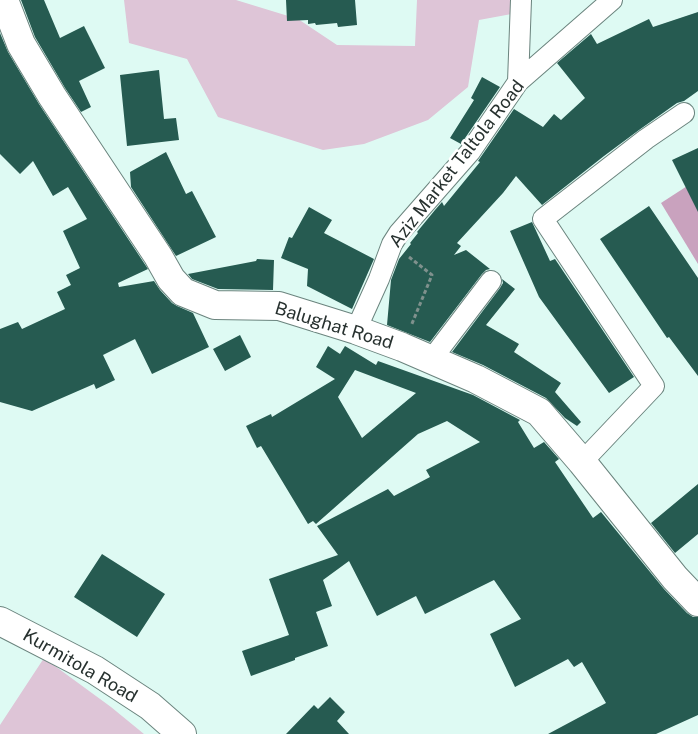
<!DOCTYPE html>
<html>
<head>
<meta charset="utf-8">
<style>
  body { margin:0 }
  canvas { display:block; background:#defaf3 }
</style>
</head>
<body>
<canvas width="698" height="734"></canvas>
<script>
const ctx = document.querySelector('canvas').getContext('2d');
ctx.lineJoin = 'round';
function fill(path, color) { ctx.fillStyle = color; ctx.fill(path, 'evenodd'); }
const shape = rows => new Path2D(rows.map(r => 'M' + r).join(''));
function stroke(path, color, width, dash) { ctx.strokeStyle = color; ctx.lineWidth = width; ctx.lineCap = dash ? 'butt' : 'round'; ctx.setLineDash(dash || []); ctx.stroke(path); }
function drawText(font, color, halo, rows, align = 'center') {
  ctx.font = font + ' "Public Sans",sans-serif'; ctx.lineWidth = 5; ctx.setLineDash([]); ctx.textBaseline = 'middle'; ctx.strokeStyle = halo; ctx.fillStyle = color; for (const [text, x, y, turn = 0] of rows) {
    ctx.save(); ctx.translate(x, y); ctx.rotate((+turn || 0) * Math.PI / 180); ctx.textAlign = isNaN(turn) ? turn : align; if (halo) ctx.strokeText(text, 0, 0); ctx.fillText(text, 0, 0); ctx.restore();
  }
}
const green = shape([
  [124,0,236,0,298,19,337,45,415,46,417,0,514,0,517,13,479,20,468,87,428,120,364,144,323,150,218,117,187,59,129,43],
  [44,658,111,707,144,734,0,734,0,725]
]);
const water = shape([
  [698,179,698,264,661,203]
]);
const building = shape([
  [21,0,44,0,60,38,84,26,105,68,79,81,91,107,81,112,65,88,35,37],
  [286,0,355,0,357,25,338,27,337,23,316,25,315,23,308,24,308,20,287,21],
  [698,12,698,91,684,101,677,103,639,130,604,156,542,205,516,176,503,193,457,243,461,246,454,255,466,250,490,269,486,270,482,274,430,342,387,325,391,280,399,259,411,244,410,243,418,233,417,232,435,210,442,202,444,206,480,162,478,161,514,109,543,127,554,114,561,120,585,98,557,63,591,34,597,44,649,19,653,27],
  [0,33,8,52,39,104,148,269,118,283,119,287,154,281,160,290,172,303,177,306,193,313,209,347,152,374,135,339,103,355,115,380,96,389,94,384,32,411,0,402,0,329,18,322,22,329,65,309,57,292,71,285,66,275,80,268,63,231,87,219,68,187,53,196,33,161,20,174,0,154],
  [159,70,164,119,176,118,179,140,127,146,120,75],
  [482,77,500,87,461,144,450,138,474,100,471,98],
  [698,148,698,212,672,160],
  [166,152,186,194,192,191,216,237,176,256,131,187,130,172],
  [649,206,698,278,698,376,669,337,667,338,600,239],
  [309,207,332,220,324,233,374,259,352,309,307,286,308,269,281,258,289,237,292,238],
  [532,222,550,261,555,259,634,377,609,393,539,297,510,231],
  [257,259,274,260,273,290,218,289,192,279,188,274,256,261],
  [502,279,515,289,486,325,519,344,514,352,561,383,555,392,581,422,577,426,565,418,546,398,483,365,452,352,500,288,503,283],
  [240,335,251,357,225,371,213,349],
  [328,346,340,354,345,346,376,365,378,361,473,395,520,420,518,422,534,448,544,442,559,459,555,462,593,518,601,512,664,589,687,613,693,617,698,617,698,715,656,734,548,734,606,703,582,662,574,667,568,659,515,687,490,634,521,619,494,580,425,614,416,596,377,616,349,561,323,580,332,606,316,612,328,646,295,658,295,660,251,676,242,651,289,635,269,579,338,555,317,526,388,489,394,496,430,477,426,470,480,442,447,421,418,434,316,524,313,521,308,524,261,446,257,448,246,426,271,414,272,417,335,379,316,367],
  [355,370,416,393,362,438,338,397],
  [698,484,698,534,675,553,651,523],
  [102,554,165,594,137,637,74,597],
  [330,697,345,712,337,721,349,734,286,734,314,705,318,709]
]);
const path = shape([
  [409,257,432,275,411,326]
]);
const street = shape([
  [518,82,521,0],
  [356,330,379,279,392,244,399,233,470,152,518,82,612,0],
  [431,360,491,281],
  [582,462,654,386,543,219,646,139,684,113]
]);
const secondary = shape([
  [4,0,21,44,52,96,158,256,171,279,183,292,215,305,279,306,356,330,402,347,476,379,539,412,582,462,675,578,698,602],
  [0,621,95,670,150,706,182,734]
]);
const streetNames = [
  ["Aziz Market Taltola Road",457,164,-52],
  ["Balughat Road",334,326,17],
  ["Kurmitola Road",80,666,30]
];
fill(green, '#dec5d7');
fill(water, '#c9a2be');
fill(building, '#265b51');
stroke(street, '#6b847e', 22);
stroke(secondary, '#6b847e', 30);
stroke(path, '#7f918d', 3, [4, 2.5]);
stroke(street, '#fff', 20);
stroke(secondary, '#fff', 28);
drawText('18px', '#27312f', '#fff', streetNames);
</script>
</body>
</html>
